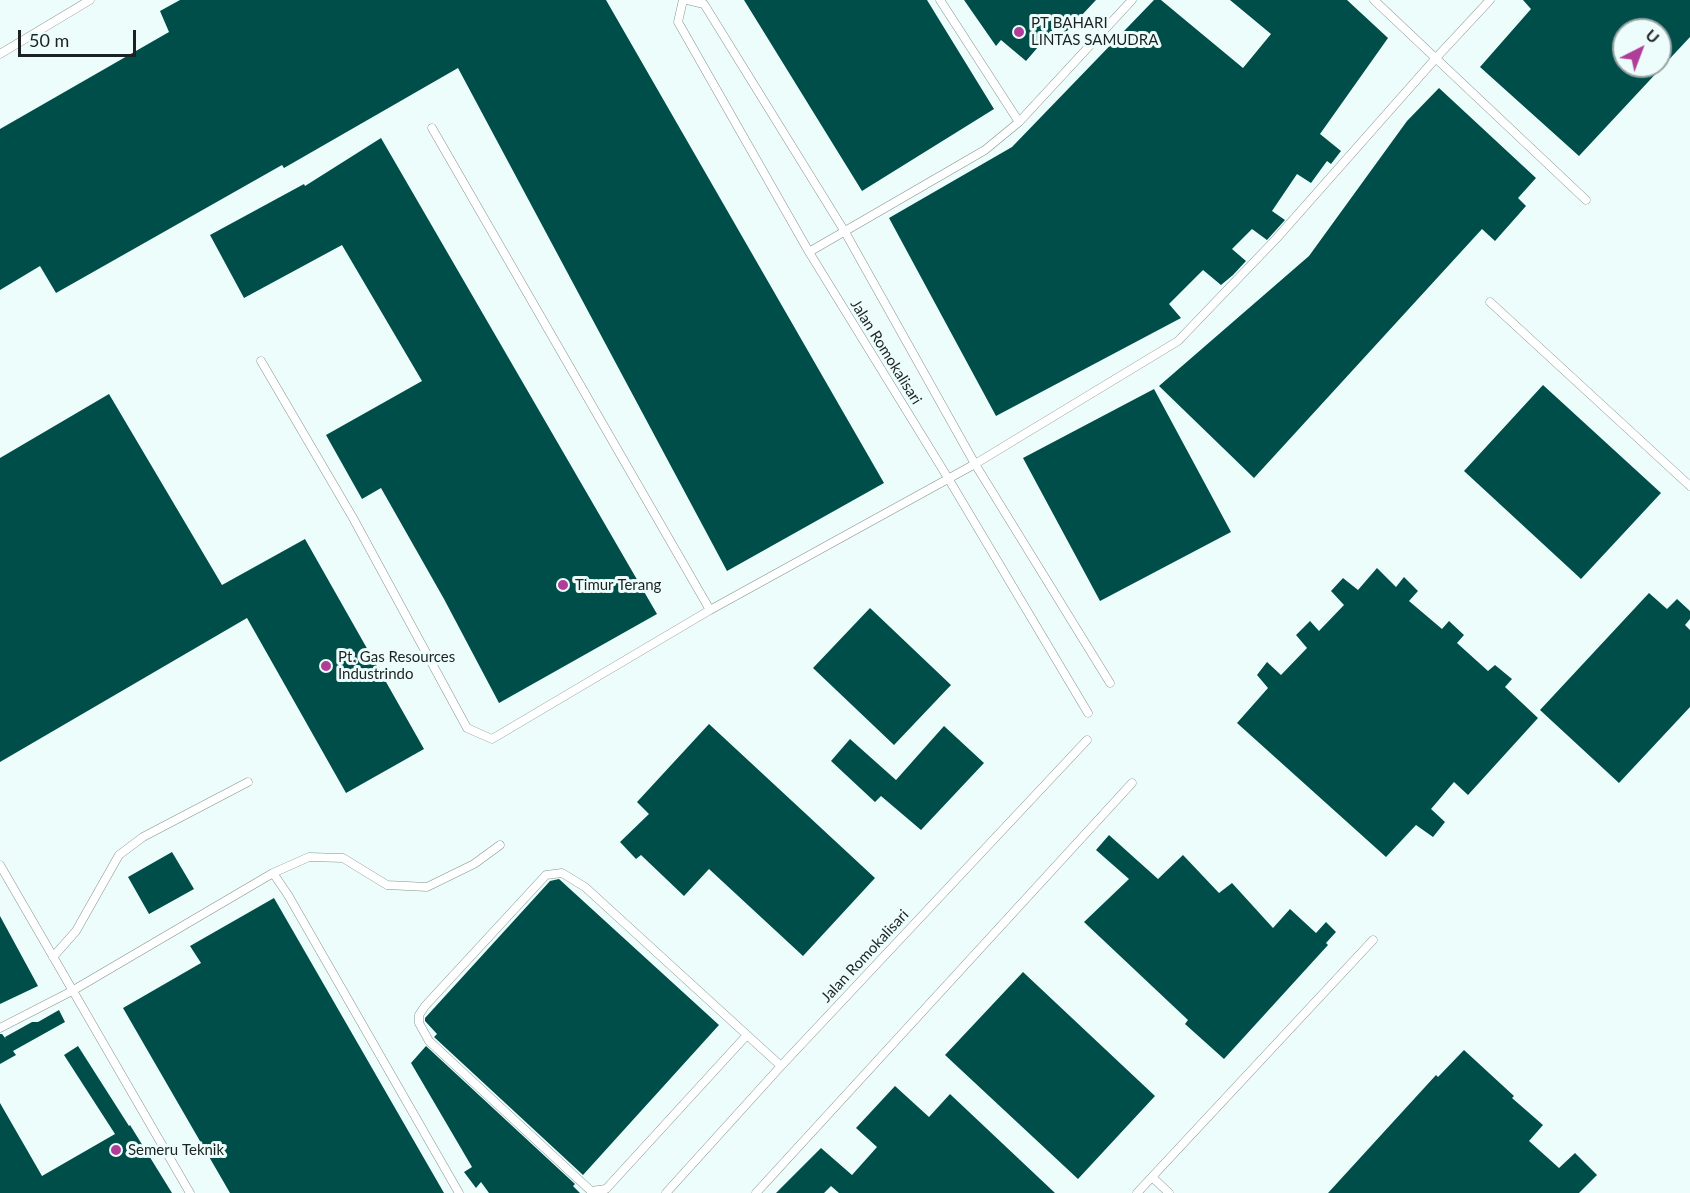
<!DOCTYPE html>
<html>
<head>
<meta charset="utf-8">
<style>
  body { margin:0 }
  #map { position:relative; width:1690px; height:1193px; overflow:hidden; background:#edfdfb; font-family:Lato,sans-serif }
  canvas { display:block }
  .north { position:absolute; left:1612px; top:18px; width:60px; height:60px; box-sizing:border-box; background:#edfdfb; border:2px solid #99a5a4; border-radius:50%; rotate:42deg; font-size:16px; font-weight:700; line-height:24px; text-align:center; color:#1c2221 }
  .north::after { content:''; display:block; margin:auto; width:21px; height:27px; background:#b03e99; clip-path:polygon(50% 0,100% 100%,50% 72%,0 100%) }
  .scale { position:absolute; left:18px; top:30px; width:118px; height:27px; box-sizing:border-box; border:3px solid #1c2221; border-top:0; padding-left:8px; font-size:18px; line-height:21px; white-space:nowrap; color:#1c2221; -webkit-text-stroke:4px #edfdfb; paint-order:stroke }
</style>
</head>
<body>
<div id="map">
<canvas width="1690" height="1193"></canvas>
<div class="north">U</div>
<div class="scale">50 m</div>
</div>
<script>
const ctx = document.querySelector('canvas').getContext('2d');
ctx.lineJoin = 'round';
function fill(path, color) { ctx.fillStyle = color; ctx.fill(path, 'evenodd'); }
const shape = rows => new Path2D(rows.map(r => 'M' + r).join(''));
function stroke(path, color, width, dash) { ctx.strokeStyle = color; ctx.lineWidth = width; ctx.lineCap = dash ? 'butt' : 'round'; ctx.setLineDash(dash || []); ctx.stroke(path); }
function drawText(font, color, halo, rows, align = 'center') {
  ctx.font = font + ' Lato,sans-serif'; ctx.lineWidth = 6; ctx.setLineDash([]); ctx.textBaseline = 'middle'; ctx.strokeStyle = halo; ctx.fillStyle = color; for (const [text, x, y, turn = 0] of rows) {
    ctx.save(); ctx.translate(x, y); ctx.rotate((+turn || 0) * Math.PI / 180); ctx.textAlign = isNaN(turn) ? turn : align; if (halo) ctx.strokeText(text, 0, 0); ctx.fillText(text, 0, 0); ctx.restore();
  }
}
const building = shape([
  [180,0,606,0,884,483,727,571,458,68,284,168,282,165,56,293,40,266,0,290,0,129,169,32,160,11],
  [744,0,927,0,994,109,862,191],
  [964,0,1096,0,1065,33,1057,25,1026,61,1001,40,996,46],
  [1154,0,1161,0,1243,68,1271,34,1230,0,1347,0,1388,38,1320,134,1341,151,1331,164,1327,161,1311,183,1297,174,1272,211,1285,220,1267,240,1252,229,1232,249,1246,261,1233,275,1221,285,1203,270,1169,304,1181,318,996,416,889,218,1012,147],
  [1523,0,1690,0,1690,37,1579,156,1480,67,1531,9],
  [1624,30,1660,30,1660,66,1624,66],
  [1439,88,1536,178,1518,198,1526,206,1495,241,1482,229,1254,478,1159,386,1309,256,1407,121],
  [381,138,657,614,499,703,444,599,381,488,362,499,326,435,422,381,342,245,244,298,210,235,304,184,305,186],
  [1543,385,1661,493,1581,579,1464,471],
  [1154,389,1231,532,1100,601,1023,458],
  [109,394,222,585,305,539,424,749,346,793,247,618,0,762,0,458],
  [1377,568,1396,587,1404,577,1418,591,1409,601,1442,629,1449,621,1464,635,1457,643,1488,671,1495,665,1512,679,1505,687,1538,718,1468,795,1454,782,1431,809,1445,822,1433,837,1416,825,1386,857,1237,723,1268,688,1257,675,1267,662,1281,675,1307,648,1296,635,1310,621,1319,631,1344,605,1331,591,1343,578,1358,590],
  [1649,593,1667,609,1677,599,1690,611,1690,619,1685,625,1690,630,1690,707,1619,783,1540,710],
  [870,608,951,685,894,745,813,668],
  [709,724,875,878,803,956,709,869,684,896,641,855,636,859,620,842,649,814,637,802],
  [944,726,984,763,921,830,881,796,875,802,831,761,850,739,896,780],
  [1109,835,1158,879,1183,855,1219,893,1232,883,1273,928,1290,909,1316,933,1326,922,1336,932,1326,943,1328,945,1224,1059,1185,1024,1188,1020,1084,922,1129,879,1096,850],
  [172,852,194,889,149,914,128,877],
  [559,879,719,1025,583,1175,434,1037,437,1034,425,1021,425,1018,550,881],
  [274,898,444,1193,230,1193,123,1008,201,963,190,946],
  [0,916,38,986,0,1004],
  [1023,972,1155,1096,1078,1179,945,1055],
  [59,1010,65,1022,13,1051,16,1055,0,1064,0,1034,2,1034,6,1039,5,1037,32,1022,38,1022],
  [78,1046,129,1126,130,1125,172,1193,0,1193,0,1103,42,1176,115,1134,64,1055],
  [426,1046,575,1184,573,1186,580,1193,489,1193,481,1182,476,1188,464,1172,472,1167,411,1063],
  [1464,1050,1514,1096,1512,1098,1543,1125,1529,1141,1559,1168,1575,1153,1597,1175,1579,1193,1328,1193,1436,1075,1438,1077],
  [895,1086,929,1117,950,1094,1055,1193,839,1193,831,1186,824,1193,776,1193,821,1148,852,1175,877,1147,856,1128]
]);
const lane = shape([
  [683,0,678,22,809,252,948,478,1088,713],
  [687,0,704,4,845,232,975,464,1110,683],
  [940,0,1019,122],
  [1374,0,1586,200],
  [0,54,90,0],
  [432,128,710,610],
  [809,252,985,150,1019,122,1132,0],
  [1490,302,1690,486],
  [261,361,353,518,467,728,492,739,710,610,975,464,1178,341,1276,239,1436,58,1490,0],
  [0,865,190,1193],
  [273,873,288,895,459,1193],
  [53,957,76,931,119,855,143,837,248,782],
  [0,1028,72,991,273,873,309,857,343,858,387,885,427,887,474,864,500,845],
  [747,1035,606,1189,591,1191,429,1041,419,1023,419,1015,425,1006,546,875,562,873,585,887,747,1035,781,1066],
  [1152,1177,1169,1193],
  [666,1193,781,1066,1087,740],
  [756,1193,1132,783],
  [1137,1193,1373,940]
]);
const markers = [
  [1019,32,6,"#b03e99"],
  [563,585,6,"#b03e99"],
  [326,666,6,"#b03e99"],
  [116,1150,6,"#b03e99"]
];
const poiNames = [
  ["PT BAHARI",1031,23],
  ["LINTAS SAMUDRA",1031,40],
  ["Timur Terang",575,585],
  ["Pt. Gas Resources",338,657],
  ["Industrindo",338,674],
  ["Semeru Teknik",128,1150]
];
const streetNames = [
  ["Jalan Romokalisari",886,352,58],
  ["Jalan Romokalisari",865,956,-47]
];
fill(building, '#004e49');
stroke(lane, '#849290', 9);
stroke(lane, '#fff', 8);
for (const [x, y, r, color] of markers) { const dot = new Path2D(); dot.arc(x, y, r, 0, 2 * Math.PI); ctx.fillStyle = color; ctx.fill(dot); stroke(dot, '#edfdfb', 2); }
drawText('15px', '#1c2221', '#edfdfb', poiNames, 'left');
drawText('15px', '#1c2221', '#edfdfb', streetNames);
</script>
</body>
</html>
